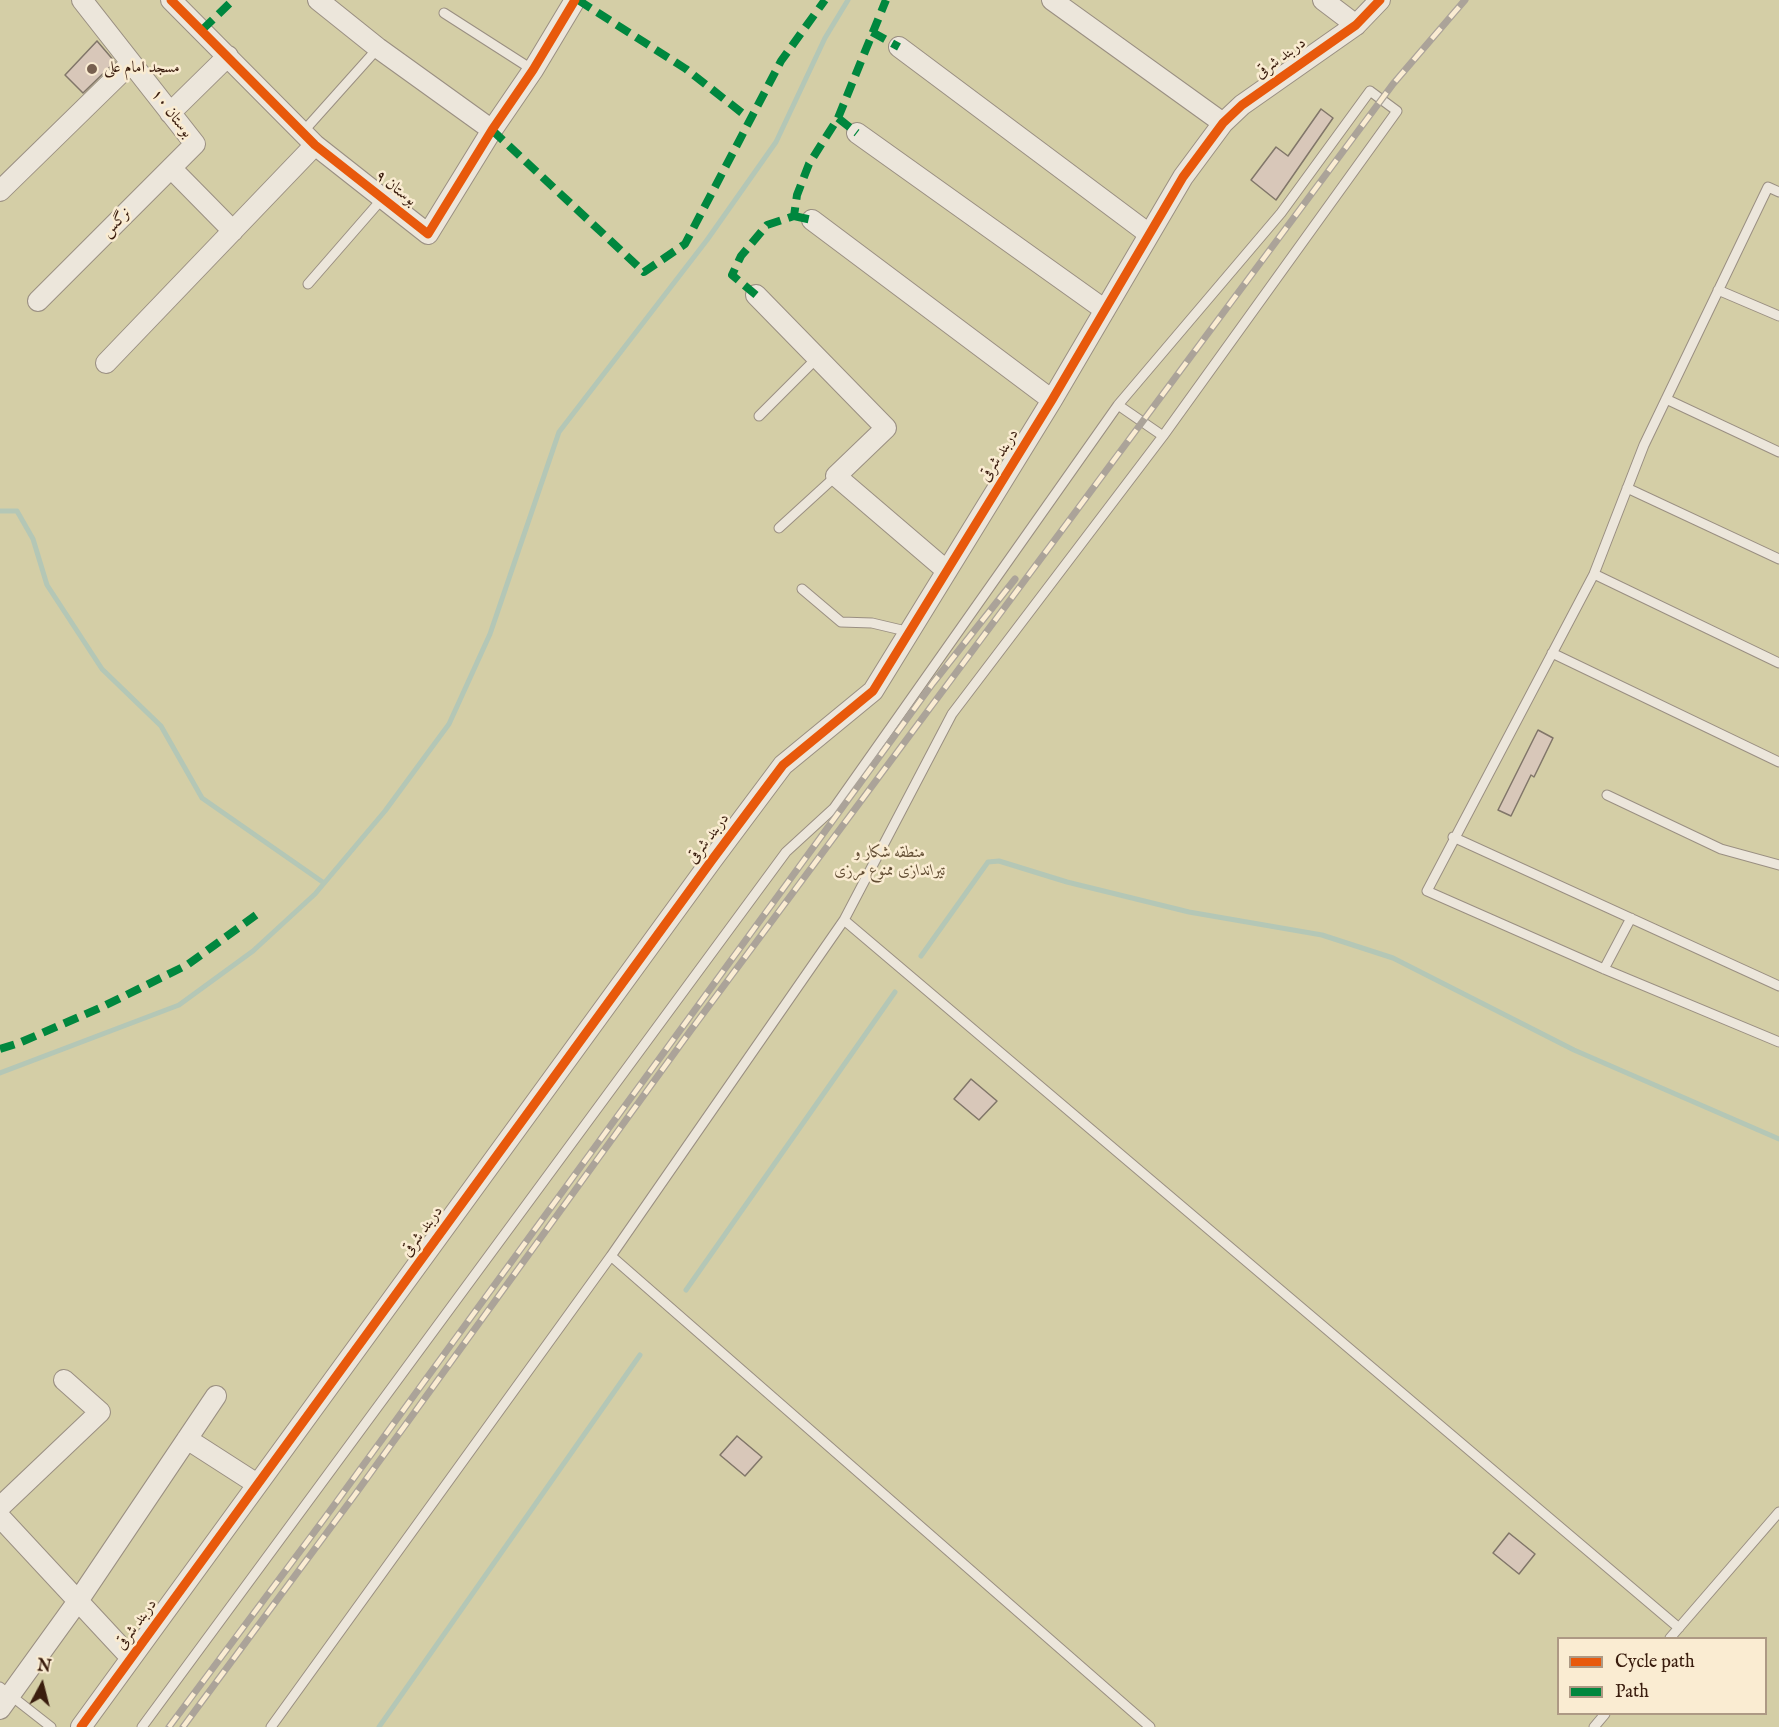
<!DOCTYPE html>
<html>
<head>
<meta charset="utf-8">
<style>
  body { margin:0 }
  #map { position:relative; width:1779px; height:1727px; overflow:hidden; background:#e9ddc7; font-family:"IM FELL English",serif }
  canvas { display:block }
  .legend { position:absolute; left:1557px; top:1637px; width:210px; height:78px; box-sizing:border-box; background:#faecd2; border:2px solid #ad9984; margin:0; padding:8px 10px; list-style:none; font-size:18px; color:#3a1d0e }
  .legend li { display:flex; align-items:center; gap:12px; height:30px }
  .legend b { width:30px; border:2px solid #ad9984 }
  .north { position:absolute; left:12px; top:1655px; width:60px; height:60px; -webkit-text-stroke:4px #faecd2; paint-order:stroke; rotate:7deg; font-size:16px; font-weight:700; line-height:24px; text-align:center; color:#3a1d0e }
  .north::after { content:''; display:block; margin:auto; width:21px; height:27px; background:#3a1d0e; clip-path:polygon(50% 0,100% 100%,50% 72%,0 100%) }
</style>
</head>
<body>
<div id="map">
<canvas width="1779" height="1727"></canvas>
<ul class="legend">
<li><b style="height:8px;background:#e8590c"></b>Cycle path</li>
<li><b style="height:8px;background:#00873e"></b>Path</li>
</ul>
<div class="north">N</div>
</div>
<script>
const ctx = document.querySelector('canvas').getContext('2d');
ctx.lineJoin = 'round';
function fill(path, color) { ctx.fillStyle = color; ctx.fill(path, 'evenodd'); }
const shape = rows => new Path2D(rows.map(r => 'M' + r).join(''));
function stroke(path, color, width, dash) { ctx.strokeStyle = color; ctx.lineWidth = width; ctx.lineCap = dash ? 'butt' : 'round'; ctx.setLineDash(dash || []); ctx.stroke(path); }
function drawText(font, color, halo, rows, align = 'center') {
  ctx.font = font + ' "IM FELL English",Amiri,serif'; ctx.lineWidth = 5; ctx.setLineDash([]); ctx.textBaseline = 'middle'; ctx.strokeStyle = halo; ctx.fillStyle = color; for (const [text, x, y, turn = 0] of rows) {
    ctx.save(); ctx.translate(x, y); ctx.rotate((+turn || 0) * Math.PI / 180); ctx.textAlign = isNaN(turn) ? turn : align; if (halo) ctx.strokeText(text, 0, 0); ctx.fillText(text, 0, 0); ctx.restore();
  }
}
const green = shape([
  [0,0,1779,0,1779,1727,0,1727],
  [1558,1638,1766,1638,1766,1714,1558,1714]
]);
const stream = shape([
  [0,511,17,511,33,539,47,585,102,669,161,726,202,798,324,883],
  [921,956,988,862,999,861,1067,882,1189,912,1322,935,1393,958,1574,1050,1779,1139],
  [0,1073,179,1005,253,951,315,894,385,811,449,724,490,634,559,432,707,240,776,142,825,38,848,0],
  [686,1290,895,992],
  [379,1727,640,1355]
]);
const building = shape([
  [97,41,115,62,83,93,65,75,97,41],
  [1321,109,1333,118,1276,200,1251,180,1276,147,1288,156,1321,109],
  [1538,730,1553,738,1534,777,1531,775,1511,816,1498,810,1538,730],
  [971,1079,997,1101,979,1120,954,1099,971,1079],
  [737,1436,762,1457,745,1476,720,1455,737,1436],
  [1509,1533,1535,1554,1519,1574,1493,1553,1509,1533]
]);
const service = shape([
  [444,13,533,70],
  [302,133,378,48],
  [1779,192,1768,187,1644,445,1594,574,1427,891,1604,969,1779,1042],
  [308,284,382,199],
  [1718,290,1779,316],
  [1666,399,1779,452],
  [1118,405,1163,436],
  [759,416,818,357],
  [1627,488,1779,559],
  [779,528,836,476],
  [1594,574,1779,663],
  [802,589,841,622,872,623,910,632],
  [1552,653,1779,762],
  [1607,795,1721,849,1779,865],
  [1453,837,1779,986],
  [1604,969,1631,918],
  [611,1256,844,920,1679,1628],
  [1670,1638,1779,1512],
  [0,1687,51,1727],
  [142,1727,786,852,834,808,1118,405,1281,213,1370,91,1397,111,1163,436,952,714,844,920],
  [271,1727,611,1256,1150,1727],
  [1594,1727,1605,1714]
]);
const minor = shape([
  [171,0,315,145,428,234,492,130,533,70,575,0],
  [318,0,378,48,492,130],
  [1052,0,1223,123],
  [1323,0,1356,25],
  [899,47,1149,234],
  [170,113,228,56],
  [857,133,1105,310],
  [171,168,233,231],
  [0,191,131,63],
  [812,220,1052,400],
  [756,295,886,428,836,476,947,571],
  [38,301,195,144,82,0],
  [106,363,315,145],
  [187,1439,257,1484],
  [0,1507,100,1412,64,1380],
  [0,1517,131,1658],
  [0,1709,78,1601,216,1396],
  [81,1727,712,860,783,765,873,691,1052,400,1183,177,1223,123,1242,105,1356,25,1380,0]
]);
const rail = shape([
  [169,1727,324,1519,933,683,1015,579],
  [183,1727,354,1496,691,1030,1393,84,1465,0]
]);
const quiet = shape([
  [578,0,686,69,751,120],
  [202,30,233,0],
  [872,32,899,47],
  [838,118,857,133],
  [492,130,644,272,685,244,781,61,825,0],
  [794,216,812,220],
  [756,295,732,275,741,256,767,225,794,216,797,195,809,164,838,118,886,0],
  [0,1049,19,1043,102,1007,187,965,256,915]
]);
const cycleway = shape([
  [171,0,315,145,428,234,492,130,533,70,575,0],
  [81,1727,712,860,783,765,873,691,1052,400,1183,177,1223,123,1242,105,1356,25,1380,0]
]);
const markers = [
  [92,69,6,"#77604f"]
];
const streetNames = [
  ["دربند شرقی",1281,59,-36],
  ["بوستان ۱۰",171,114,52],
  ["بوستان ۹",395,189,38],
  ["نرگس",117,223,-45],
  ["دربند شرقی",1000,456,-58],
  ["دربند شرقی",709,839,-53],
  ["دربند شرقی",423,1232,-54],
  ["دربند شرقی",137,1625,-54]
];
const poiNames = [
  ["مسجد امام علی",104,69]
];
const parkNames = [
  ["منطقه شکار و",890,854],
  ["تیراندازی ممنوع مرزی",890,872]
];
fill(green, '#d4cea6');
stroke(stream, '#b4c7b6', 5);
fill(building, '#d8c7b9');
stroke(building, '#817669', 1.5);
stroke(service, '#9a8f82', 11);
stroke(minor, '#9a8f82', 22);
stroke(service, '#ece6db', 9);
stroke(minor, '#ece6db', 20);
stroke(rail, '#aba399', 7);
stroke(rail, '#faecd2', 4.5, [14]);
stroke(quiet, '#00873e', 8, [15, 8]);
stroke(cycleway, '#e8590c', 9);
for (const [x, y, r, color] of markers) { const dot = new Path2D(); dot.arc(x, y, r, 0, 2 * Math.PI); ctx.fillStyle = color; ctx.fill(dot); stroke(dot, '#faecd2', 2); }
drawText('16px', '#3a1d0e', '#faecd2', streetNames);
drawText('16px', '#3a1d0e', '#faecd2', poiNames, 'left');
drawText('italic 16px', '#634e34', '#faecd2', parkNames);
</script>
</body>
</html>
